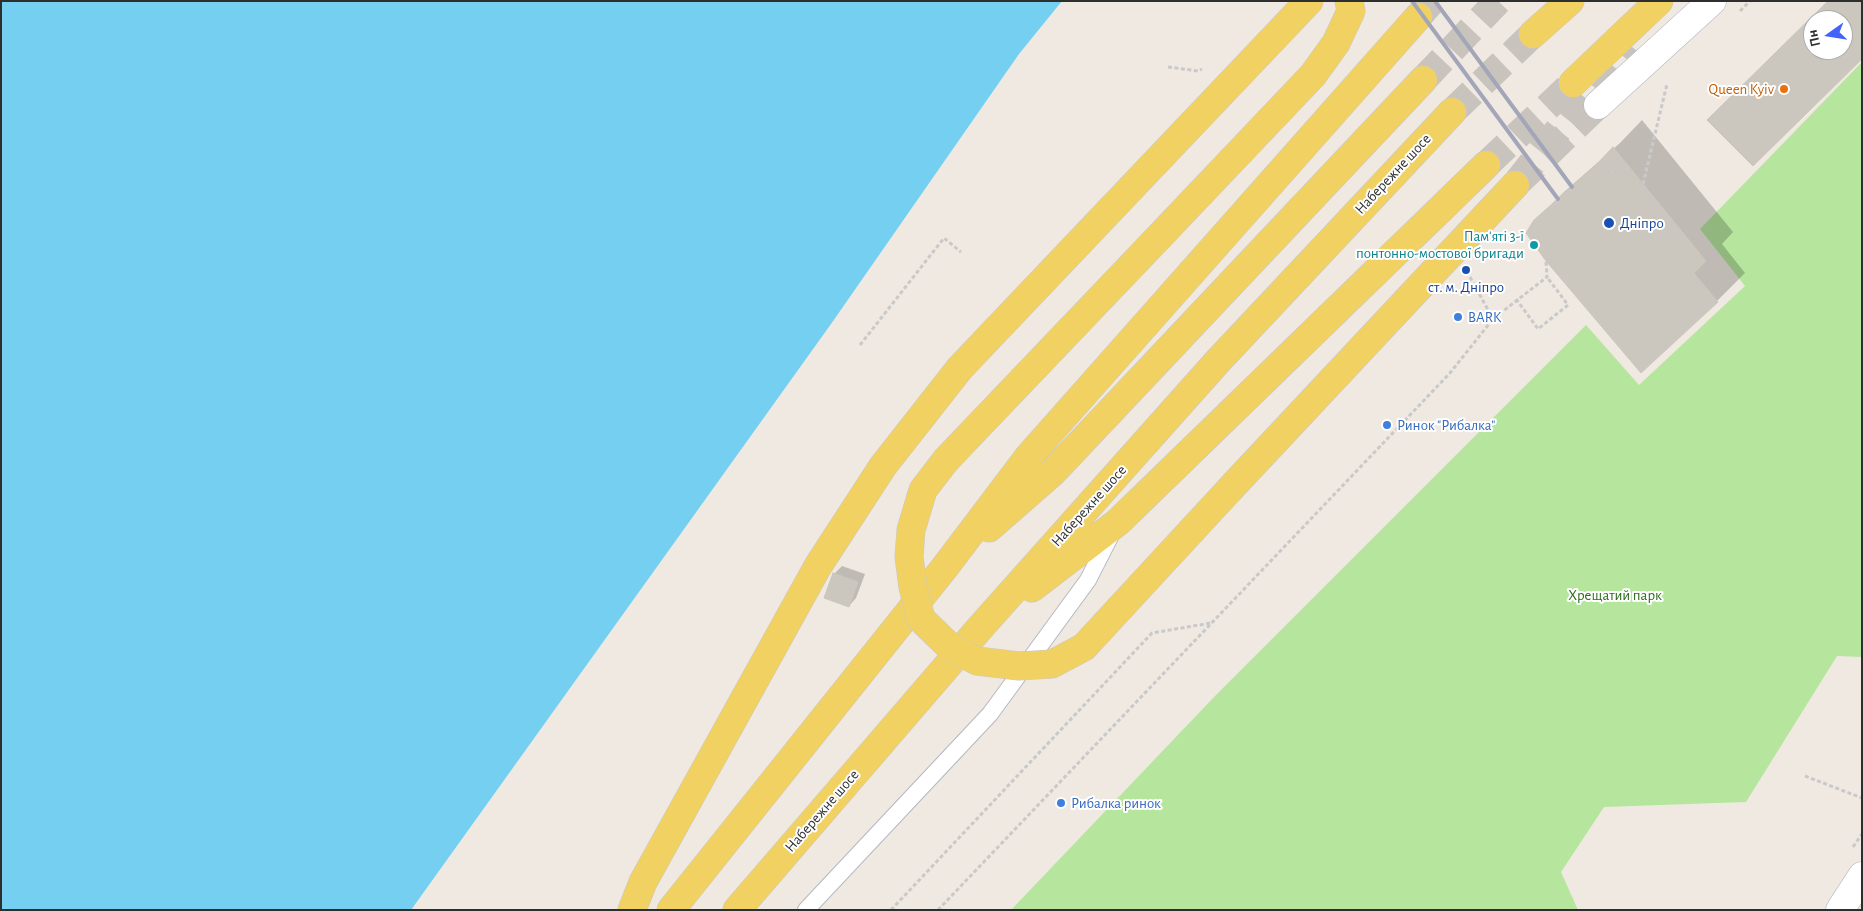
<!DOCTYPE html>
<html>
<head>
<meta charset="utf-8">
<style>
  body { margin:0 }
  #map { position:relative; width:1863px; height:911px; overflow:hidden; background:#efe9e1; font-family:"Alegreya Sans",sans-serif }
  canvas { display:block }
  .frame { position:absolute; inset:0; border:2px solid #2e2e2e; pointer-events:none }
  .north { position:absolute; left:1803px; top:10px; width:50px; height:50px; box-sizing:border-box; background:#fff; border:1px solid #ababab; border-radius:50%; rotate:257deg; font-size:14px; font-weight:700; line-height:20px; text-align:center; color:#2e2e2e }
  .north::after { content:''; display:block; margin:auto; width:18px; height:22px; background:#4264fb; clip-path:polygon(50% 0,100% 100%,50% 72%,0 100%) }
</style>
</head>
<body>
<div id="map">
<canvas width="1863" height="911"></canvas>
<div class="frame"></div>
<div class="north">Пн</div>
</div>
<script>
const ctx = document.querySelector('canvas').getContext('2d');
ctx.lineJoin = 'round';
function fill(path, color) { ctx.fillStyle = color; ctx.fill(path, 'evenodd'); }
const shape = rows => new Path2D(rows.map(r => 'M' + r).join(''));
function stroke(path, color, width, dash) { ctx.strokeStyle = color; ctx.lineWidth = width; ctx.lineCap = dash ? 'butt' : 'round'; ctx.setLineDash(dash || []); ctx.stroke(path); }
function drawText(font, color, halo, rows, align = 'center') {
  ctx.font = font + ' "Alegreya Sans",sans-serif'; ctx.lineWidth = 4; ctx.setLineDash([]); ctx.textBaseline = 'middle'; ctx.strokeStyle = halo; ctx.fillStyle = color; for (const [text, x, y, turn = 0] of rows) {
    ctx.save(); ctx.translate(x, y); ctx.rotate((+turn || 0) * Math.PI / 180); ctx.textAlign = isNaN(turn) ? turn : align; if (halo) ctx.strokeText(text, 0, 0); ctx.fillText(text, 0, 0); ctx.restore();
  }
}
const green = shape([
  [1862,62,1862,657,1837,656,1746,802,1604,807,1561,872,1578,910,1011,910,1215,696,1586,325,1639,385,1745,286,1700,229]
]);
const water = shape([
  [1,1,1062,1,1019,54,831,324,411,910,1,910]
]);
const shadow = shape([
  [1642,120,1733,232,1722,244,1745,273,1717,301,1535,221,1564,192,1620,143],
  [842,566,865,574,856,598,849,606,834,574]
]);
const building = shape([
  [1828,1,1862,1,1862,59,1753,166,1707,120,1828,1],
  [1813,20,1843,20,1843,50,1813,50,1813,20],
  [1613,147,1706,261,1694,273,1718,302,1641,373,1546,261,1526,233,1534,220,1596,165,1613,147],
  [833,573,858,582,849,607,824,598,833,573]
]);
const secondaryTunnel = shape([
  [1515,185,1598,105]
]);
const primaryTunnel = shape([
  [1418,17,1432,1],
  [1423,80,1498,1],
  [1452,112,1533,34],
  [1486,165,1573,83],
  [1515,185,1627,43]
]);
const path = shape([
  [1740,11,1750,1],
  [1168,67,1198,71,1202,69],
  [1605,177,1620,166],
  [1643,184,1667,84],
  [1533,232,1538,227],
  [1470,277,1493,319],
  [1516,299,1538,329,1568,305,1547,277],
  [860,345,944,238,961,252],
  [1805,776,1862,798],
  [1853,847,1862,834],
  [891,910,1152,633,1211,623],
  [938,910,1450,373,1493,319,1547,277,1546,261]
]);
const service = shape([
  [806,910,990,714,1088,580,1112,533]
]);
const secondary = shape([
  [1598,105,1712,1],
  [1840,910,1862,876]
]);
const primary = shape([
  [1533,34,1570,1],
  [1573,83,1659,1],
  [1158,238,1313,75,1336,43,1351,11,1349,1],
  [1231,488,1515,185],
  [989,528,1053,472,1423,80],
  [1032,588,1118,522,1486,165],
  [632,910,643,882,818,566,883,466,960,368,1309,1],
  [671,910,945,567,1029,456,1418,17],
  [737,910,979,629,1218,361,1452,112]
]);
const rail = shape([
  [1412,1,1558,199],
  [1435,1,1572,187]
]);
const primaryBridge = shape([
  [1158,238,946,460,923,490,911,530,909,557,913,587,921,619,950,647,977,661,1019,666,1052,664,1084,647,1231,488]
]);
const markers = [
  [1784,89,5,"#e8710a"],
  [1609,223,6,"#1a4fb4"],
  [1534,245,5,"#0f9aa8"],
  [1466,270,5,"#1a4fb4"],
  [1458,317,5,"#3f7fe0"],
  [1387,425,5,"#3f7fe0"],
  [1061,803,5,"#3f7fe0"]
];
const foodNames = [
  ["Queen Kyiv",1774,89]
];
const streetNames = [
  ["Набережне шосе",1393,174,-47],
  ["Набережне шосе",1089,506,-48],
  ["Набережне шосе",822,811,-49]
];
const transitNames = [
  ["Дніпро",1620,223],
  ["ст. м. Дніпро",1466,287,"center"]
];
const cultureNames = [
  ["Пам'яті 3-ї",1524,236],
  ["понтонно-мостової бригади",1524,253]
];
const shopNames = [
  ["BARK",1468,317],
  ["Ринок \"Рибалка\"",1397,425],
  ["Рибалка ринок",1071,803]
];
const parkNames = [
  ["Хрещатий парк",1615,595]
];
fill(green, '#b6e59e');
fill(water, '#75cff0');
fill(shadow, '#0003');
fill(building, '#cbc7bf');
stroke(building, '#cbc5ba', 1);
stroke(secondaryTunnel, '#c8c4bd', 28, [28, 14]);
stroke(primaryTunnel, '#c8c4bd', 28, [28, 14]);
stroke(service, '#b4b7c1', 18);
stroke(secondary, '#b4b7c1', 29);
stroke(primary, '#c9c9c9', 29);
stroke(path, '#c9c9c9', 3, [4, 2.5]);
stroke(service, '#fff', 16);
stroke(secondary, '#fff', 28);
stroke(primary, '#f2d163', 28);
stroke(rail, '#a3a6b8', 4);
stroke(primaryBridge, '#c9c9c9', 29, []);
stroke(primaryBridge, '#f2d163', 28);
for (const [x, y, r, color] of markers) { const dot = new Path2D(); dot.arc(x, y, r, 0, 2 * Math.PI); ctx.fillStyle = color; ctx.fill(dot); stroke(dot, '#fff', 2); }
drawText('15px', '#c56008', '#fff', foodNames, 'right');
drawText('15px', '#2e2e2e', '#fff', streetNames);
drawText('15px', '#164399', '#fff', transitNames, 'left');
drawText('15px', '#0d838f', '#fff', cultureNames, 'right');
drawText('15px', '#366cbe', '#fff', shopNames, 'left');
drawText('15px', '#2c6e1b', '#fff', parkNames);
</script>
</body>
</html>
